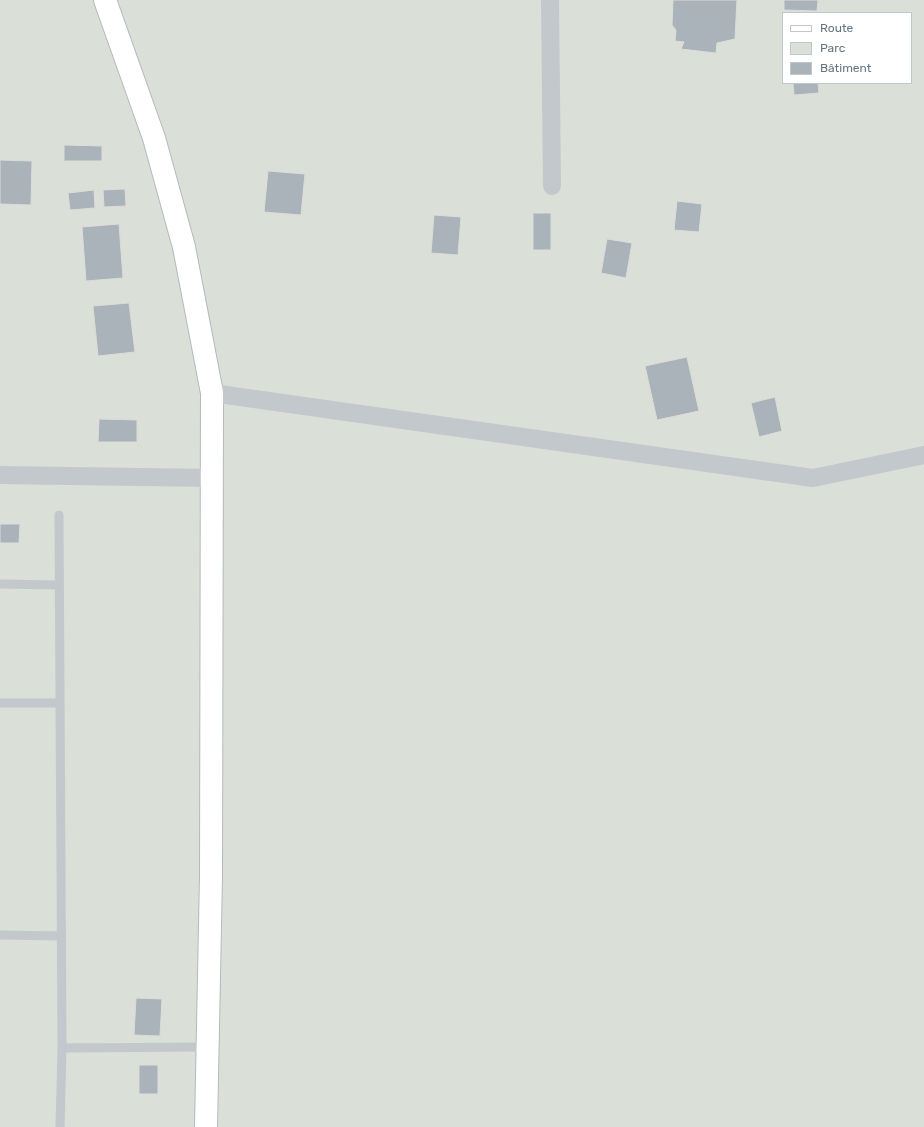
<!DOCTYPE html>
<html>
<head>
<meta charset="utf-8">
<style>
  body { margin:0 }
  #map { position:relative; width:924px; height:1127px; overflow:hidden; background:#fafaf8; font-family:Rubik,sans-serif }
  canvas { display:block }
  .legend { position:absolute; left:782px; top:12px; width:130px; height:72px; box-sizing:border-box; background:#fff; border:1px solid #c1c8cd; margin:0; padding:5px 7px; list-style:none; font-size:12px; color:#657683 }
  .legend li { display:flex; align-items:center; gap:8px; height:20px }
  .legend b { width:20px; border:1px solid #c1c8cd }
</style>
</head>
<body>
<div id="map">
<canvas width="924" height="1127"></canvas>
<ul class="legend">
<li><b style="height:5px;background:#fff"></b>Route</li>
<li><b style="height:11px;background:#dadfd7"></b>Parc</li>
<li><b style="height:11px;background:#aab3b9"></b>Bâtiment</li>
</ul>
</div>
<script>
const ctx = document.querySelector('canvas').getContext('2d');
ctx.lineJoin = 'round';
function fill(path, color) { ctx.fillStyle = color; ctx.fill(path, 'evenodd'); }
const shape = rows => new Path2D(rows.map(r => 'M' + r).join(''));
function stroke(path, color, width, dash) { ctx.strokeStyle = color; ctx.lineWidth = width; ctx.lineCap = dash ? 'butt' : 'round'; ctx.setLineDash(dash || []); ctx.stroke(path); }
const green = shape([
  [0,0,924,0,924,1127,0,1127],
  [783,13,911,13,911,83,783,83]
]);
const building = shape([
  [673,0,737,0,735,39,717,43,716,53,681,49,684,42,675,41,676,30,672,25,673,0],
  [784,0,818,0,817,11,784,10,784,0],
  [793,83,818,83,819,93,794,95,793,83],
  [64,145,102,146,102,161,64,161,64,145],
  [0,160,32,161,31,205,0,204,0,160],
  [268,171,305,174,301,215,264,212,268,171],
  [125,189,126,206,104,207,103,190,125,189],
  [94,190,95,208,70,210,68,193,94,190],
  [677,201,702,204,699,232,674,230,677,201],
  [533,213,551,213,551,250,533,250,533,213],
  [434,215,461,217,458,255,431,253,434,215],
  [119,224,123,278,86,281,82,227,119,224],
  [607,239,632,243,626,278,601,273,607,239],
  [129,303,135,352,98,356,93,306,129,303],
  [687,357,699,411,657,420,645,366,687,357],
  [775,397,782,431,759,437,751,403,775,397],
  [99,419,137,420,137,442,98,442,99,419],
  [0,524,20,524,19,543,0,543,0,524],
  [136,998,162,999,160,1036,134,1035,136,998],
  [139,1065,158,1065,158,1094,139,1094,139,1065]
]);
const lane = shape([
  [59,515,62,1048,60,1127],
  [0,584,59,585],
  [0,703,60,703],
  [0,935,61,936],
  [62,1048,208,1047]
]);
const street = shape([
  [550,0,552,186],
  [212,393,813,478,924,455],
  [0,475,212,478]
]);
const secondary = shape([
  [105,0,154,138,184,247,212,393,211,876,206,1127]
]);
fill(green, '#dadfd7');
fill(building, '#aab3b9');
stroke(building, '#dcdcda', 1);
stroke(secondary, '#b3babf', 24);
stroke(lane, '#c3c8cc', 9);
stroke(street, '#c3c8cc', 18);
stroke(secondary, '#fff', 22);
</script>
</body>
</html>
